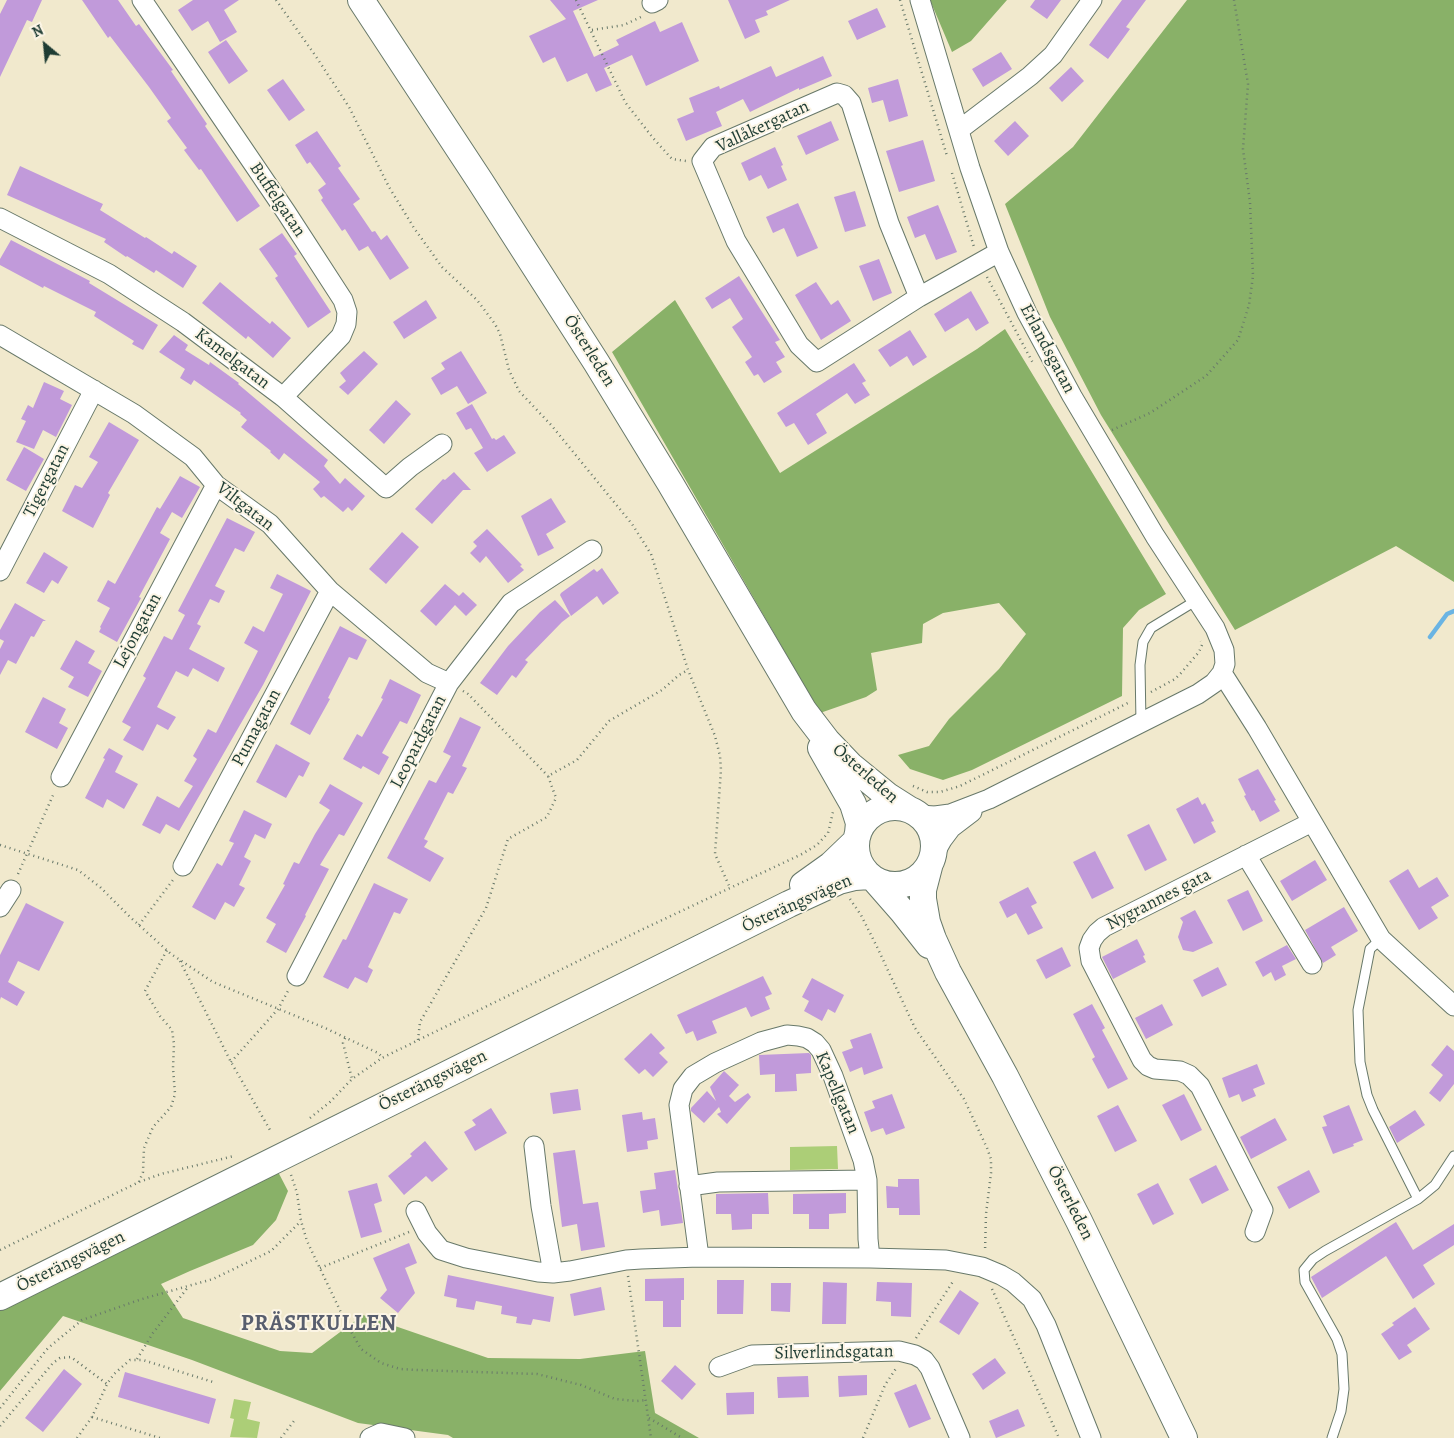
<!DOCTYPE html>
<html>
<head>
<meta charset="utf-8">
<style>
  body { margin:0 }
  #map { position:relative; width:1454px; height:1438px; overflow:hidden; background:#f1e9cd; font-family:Alegreya,serif }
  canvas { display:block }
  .north { position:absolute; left:20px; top:20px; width:50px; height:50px; -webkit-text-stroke:4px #fcf5e5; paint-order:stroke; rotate:332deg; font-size:14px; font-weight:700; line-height:20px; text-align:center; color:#1f3d34 }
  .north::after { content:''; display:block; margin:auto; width:18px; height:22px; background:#1f3d34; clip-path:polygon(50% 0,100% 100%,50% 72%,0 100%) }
</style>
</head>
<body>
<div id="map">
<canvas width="1454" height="1438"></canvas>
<div class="north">N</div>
</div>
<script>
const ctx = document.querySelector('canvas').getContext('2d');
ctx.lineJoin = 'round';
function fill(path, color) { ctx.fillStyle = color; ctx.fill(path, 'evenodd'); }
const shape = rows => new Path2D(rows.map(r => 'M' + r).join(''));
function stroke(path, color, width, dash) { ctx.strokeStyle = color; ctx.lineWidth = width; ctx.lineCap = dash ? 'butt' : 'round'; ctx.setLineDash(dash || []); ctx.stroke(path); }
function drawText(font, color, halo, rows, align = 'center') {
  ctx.font = font + ' Alegreya,serif'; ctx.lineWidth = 4; ctx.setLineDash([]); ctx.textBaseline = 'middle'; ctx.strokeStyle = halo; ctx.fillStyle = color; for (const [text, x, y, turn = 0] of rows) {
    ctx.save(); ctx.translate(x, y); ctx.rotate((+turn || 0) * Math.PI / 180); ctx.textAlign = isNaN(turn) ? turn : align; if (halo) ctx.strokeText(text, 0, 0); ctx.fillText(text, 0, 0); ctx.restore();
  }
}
const green = shape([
  [837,1146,838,1169,790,1170,790,1147],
  [234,1399,251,1402,247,1419,260,1422,257,1438,230,1437,234,1419,230,1418]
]);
const forest = shape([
  [930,0,1007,0,971,41,952,52],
  [1187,0,1454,0,1454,582,1396,546,1235,630,1101,415,1050,317,1005,204,1073,147],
  [675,300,780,473,977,349,1005,329,1166,594,1139,610,1123,628,1122,696,972,770,943,780,910,769,898,755,929,746,949,719,999,669,1026,634,999,603,943,613,923,624,922,643,871,653,877,690,866,697,820,713,612,352],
  [275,1166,288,1191,276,1220,253,1245,190,1271,161,1284,183,1318,280,1351,312,1353,363,1315,488,1358,580,1359,645,1351,655,1413,699,1438,453,1438,448,1435,358,1423,192,1360,63,1316,0,1391,0,1309]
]);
const stream = shape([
  [1430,637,1447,614,1454,611]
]);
const building = shape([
  [7,0,42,0,32,22,27,20,0,77,0,14],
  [82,0,118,0,136,26,139,24,173,70,171,71,207,124,205,126,260,206,237,222,201,169,199,170,184,150,187,148,167,121,171,118,149,87,110,36,108,38],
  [193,0,239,0,224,10,237,32,220,42,208,21,192,31,178,10],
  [550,0,598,0,573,11,594,57,619,45,616,40,655,21,660,32,682,22,699,61,646,86,632,55,604,68,612,85,596,92,587,73,567,82,555,57,543,63,529,36,566,19],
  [728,0,790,0,766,11,768,15,755,20,760,32,745,39],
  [1035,0,1061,0,1047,19,1030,7],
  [1122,0,1146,0,1126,27,1130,29,1108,59,1089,45],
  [877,8,886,27,857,40,848,21],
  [226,40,248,71,229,84,208,52],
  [1001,52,1012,69,983,87,972,69],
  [823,56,832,76,799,90,799,88,750,112,743,99,716,112,722,126,686,141,677,119,694,112,689,98,719,86,720,89,771,66,776,77],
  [1071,67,1084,81,1062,102,1049,88],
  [283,79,305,110,289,121,267,90],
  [898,79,908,116,889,122,883,100,872,103,868,88],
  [831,121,839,140,806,155,797,136],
  [1015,121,1029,136,1008,156,994,141],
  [317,131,341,166,338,168,360,199,353,204,372,232,375,231,381,240,387,235,409,268,390,280,368,246,359,251,345,229,342,231,321,200,323,198,318,190,326,184,310,162,307,164,295,145],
  [923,140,935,181,899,192,886,151],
  [775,147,783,165,781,166,787,180,768,189,761,175,749,181,741,163],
  [20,166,103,204,100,210,145,238,146,237,172,254,174,251,197,266,183,288,156,270,154,273,127,256,126,257,104,242,106,239,7,195],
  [855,191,866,226,845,232,834,197],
  [798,203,818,248,797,257,784,228,773,233,766,217],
  [938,205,957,252,936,260,925,234,915,238,907,217],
  [282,233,297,254,294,256,331,312,308,328,275,278,278,276,259,249],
  [11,240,90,281,89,283,158,325,143,350,132,344,134,341,94,316,96,312,44,286,43,288,0,265,0,259],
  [879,259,892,293,873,301,859,266],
  [739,276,780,340,775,342,785,357,776,362,782,372,764,383,758,374,754,376,745,362,752,357,732,327,743,319,730,298,712,309,705,298],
  [220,282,270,324,272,321,291,338,273,358,248,336,246,339,202,303],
  [816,282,831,305,838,300,851,321,821,340,795,295],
  [971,291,989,323,976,331,968,318,945,332,934,314],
  [426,300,437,318,404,339,393,322],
  [910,330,927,357,913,366,907,356,890,367,878,350],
  [174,335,188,345,185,350,209,365,210,362,239,383,238,384,328,460,324,466,340,484,345,478,365,496,352,511,348,507,343,512,324,496,321,498,313,489,320,482,284,453,279,460,270,452,271,451,241,427,247,420,240,414,241,413,194,380,191,385,180,378,185,369,159,352],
  [364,351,378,364,348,395,339,387,346,381,340,373],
  [461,351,487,393,468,404,457,386,441,395,431,378,445,369,441,363],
  [854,363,866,381,862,383,870,395,855,404,847,393,816,414,827,433,808,445,794,423,786,427,777,413],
  [44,382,64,391,60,399,72,405,56,437,43,430,34,449,16,442,26,421,21,419,28,405,33,408],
  [396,400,411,414,384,444,369,430],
  [472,404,492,439,494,438,496,440,504,435,516,453,487,472,474,453,483,448,471,428,466,430,456,413],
  [109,422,139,440,108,493,110,495,93,528,62,511,75,485,82,488,98,462,89,457],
  [24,447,44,459,26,491,6,480],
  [454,472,471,490,463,490,432,524,415,509,443,479,445,480],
  [180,476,200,487,182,518,172,512,160,533,170,539,139,597,141,598,117,642,99,632,101,628,100,627,110,608,97,601,108,580,115,584,157,507,160,509],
  [551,498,566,522,546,534,554,548,538,556,521,516],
  [227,518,255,532,244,552,235,548,215,586,225,591,219,603,210,599,197,624,201,626,189,649,225,668,218,682,193,668,188,677,176,671,157,707,176,717,168,730,157,724,143,751,123,740,131,727,122,722,146,678,143,676,164,636,172,640,185,615,178,611],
  [487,529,522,565,520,566,524,570,508,583,486,556,480,563,470,553,477,546,473,542],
  [402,532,419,547,386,584,369,569],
  [44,552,68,567,58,584,52,580,44,593,26,583],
  [602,568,619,593,603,605,597,596,571,616,560,595,561,593,594,569,597,572],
  [277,574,311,591,263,685,179,831,166,824,160,834,142,825,157,796,179,808,193,786,184,781,197,759,193,756,208,729,216,733,258,651,244,643,253,626,264,632,283,594,270,588],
  [445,584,459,596,463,592,477,605,466,616,455,605,436,626,420,611],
  [555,600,570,616,562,622,525,660,528,662,516,678,512,675,497,695,480,683,508,646,540,612],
  [15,603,46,621,43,621,34,637,31,636,16,664,8,660,0,675,0,649,4,641,0,639,0,630],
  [340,626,367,640,357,660,349,657,328,698,330,699,310,735,290,724],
  [76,640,95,651,88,663,102,671,88,697,68,687,74,677,60,669],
  [390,679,421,695,407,724,400,721,382,753,389,757,379,775,363,766,361,769,343,759,357,734,362,737,383,699,381,698],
  [43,697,66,709,59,723,68,728,57,749,25,732],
  [460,717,481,727,462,766,467,768,453,794,448,792,424,839,428,841,424,847,444,858,430,882,387,858,429,780,436,783,451,756,443,752],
  [276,744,310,763,303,777,299,775,286,798,256,782],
  [109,748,123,756,115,772,138,784,124,809,107,799,103,808,85,798,105,759,103,758],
  [1258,769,1276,800,1274,801,1280,811,1260,822,1254,810,1252,811,1244,796,1246,795,1238,779],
  [330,784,363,803,344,836,339,834,320,865,329,869,305,915,306,916,286,953,266,942,276,924,266,918,285,885,283,884,294,862,299,864,315,834,330,810,319,803],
  [1198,797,1202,805,1205,803,1214,821,1211,822,1216,832,1194,844,1176,809],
  [244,810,272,824,265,839,255,834,244,857,251,861,239,885,245,888,234,907,225,902,215,920,192,907,217,863,222,866,234,843,229,841],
  [1149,824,1167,860,1145,871,1127,835],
  [1095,851,1114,888,1092,899,1073,862],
  [1315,860,1327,880,1292,901,1280,881],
  [1408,869,1419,888,1437,877,1449,896,1431,907,1438,918,1419,930,1389,881],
  [374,883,408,899,400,914,394,912,368,967,373,970,367,983,355,977,348,989,323,977,343,939,346,940],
  [1028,887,1037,903,1031,906,1043,928,1028,935,1016,913,1007,918,999,902],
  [1248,890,1263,921,1243,931,1227,900],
  [26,903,64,922,39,971,18,961,8,982,25,992,17,1006,1,997,0,1000,0,955],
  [1344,907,1358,931,1331,947,1336,955,1323,963,1305,930],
  [1195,910,1213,943,1193,952,1183,950,1178,937,1183,922,1180,918],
  [1137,939,1145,955,1143,956,1146,962,1113,979,1102,957],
  [1287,945,1296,959,1282,966,1286,975,1275,981,1271,972,1263,977,1255,962],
  [1062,947,1071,966,1046,979,1036,960],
  [1218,967,1227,985,1202,997,1193,980],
  [763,976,772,994,765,997,770,1009,751,1017,746,1007,712,1021,717,1033,697,1041,693,1031,686,1034,677,1015],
  [812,978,844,995,835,1013,828,1009,822,1021,804,1011,809,1001,802,997],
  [1092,1004,1105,1028,1102,1030,1128,1079,1108,1089,1092,1059,1095,1057,1073,1014],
  [1162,1004,1173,1025,1146,1039,1135,1018],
  [651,1033,665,1048,659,1053,668,1062,653,1077,645,1069,639,1074,624,1059],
  [871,1033,883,1068,864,1075,862,1067,850,1072,842,1052,853,1048,850,1040],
  [1447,1045,1454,1051,1454,1084,1440,1102,1429,1093,1443,1075,1431,1065],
  [809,1053,811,1055,811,1073,796,1074,797,1091,775,1092,775,1074,760,1075,759,1055],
  [1257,1064,1265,1084,1253,1089,1256,1096,1242,1102,1239,1094,1229,1098,1222,1078],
  [724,1071,739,1085,729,1096,735,1102,748,1093,751,1097,727,1124,717,1114,721,1112,719,1107,704,1123,691,1111,691,1108,707,1091,716,1101,710,1087],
  [578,1089,581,1110,553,1114,550,1093],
  [892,1094,905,1128,886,1135,883,1128,871,1132,864,1112,875,1108,872,1101],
  [1184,1094,1202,1130,1181,1141,1162,1105],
  [1118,1105,1137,1141,1115,1152,1097,1116],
  [1349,1105,1363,1140,1353,1144,1354,1146,1333,1154,1322,1127,1327,1126,1323,1116],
  [491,1108,507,1133,475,1151,464,1132,476,1125,472,1120],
  [1415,1110,1425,1125,1397,1143,1389,1127],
  [642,1112,643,1120,655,1118,658,1139,647,1141,648,1149,627,1152,622,1115],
  [1275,1118,1287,1140,1251,1159,1240,1137],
  [425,1141,448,1169,432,1182,426,1176,404,1195,388,1176,412,1156,410,1154],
  [575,1150,583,1204,598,1202,605,1247,581,1251,577,1224,562,1227,553,1153],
  [1216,1165,1229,1190,1202,1204,1189,1179],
  [675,1170,683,1223,661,1226,659,1210,643,1213,640,1191,656,1189,654,1173],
  [1309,1170,1320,1192,1289,1209,1277,1187],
  [898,1179,919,1179,920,1215,899,1215,899,1208,887,1208,886,1186,898,1187],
  [377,1183,382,1201,374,1204,382,1232,361,1238,348,1191],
  [1158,1183,1174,1214,1153,1225,1137,1194],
  [768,1193,769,1214,752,1214,752,1229,732,1230,731,1214,716,1214,716,1194],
  [846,1193,846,1213,829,1214,829,1229,809,1229,809,1214,793,1214,793,1194],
  [1396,1222,1413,1250,1454,1224,1454,1245,1423,1265,1435,1284,1413,1299,1386,1256,1322,1298,1311,1277],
  [409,1243,417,1263,405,1268,415,1293,398,1313,380,1298,387,1290,373,1258],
  [448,1275,554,1297,550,1322,533,1319,531,1325,516,1323,517,1317,501,1314,502,1306,476,1301,474,1310,456,1307,457,1299,444,1296],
  [684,1278,684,1300,681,1300,681,1327,663,1327,663,1301,645,1301,645,1279],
  [717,1280,744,1280,743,1314,717,1314],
  [823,1282,847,1283,846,1324,822,1324],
  [877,1282,912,1283,911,1317,891,1316,891,1302,876,1301],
  [771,1283,791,1283,790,1312,771,1311],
  [601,1287,605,1310,574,1316,570,1294],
  [960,1290,979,1303,959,1335,939,1322],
  [1415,1307,1430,1329,1407,1345,1412,1352,1399,1360,1381,1334,1394,1325,1392,1323],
  [995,1358,1006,1373,983,1390,972,1374],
  [675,1365,696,1384,682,1400,661,1381],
  [64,1369,82,1384,43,1432,25,1418],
  [125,1372,216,1399,209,1424,118,1397],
  [867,1375,867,1395,839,1397,838,1376],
  [808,1376,809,1397,778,1398,777,1377],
  [916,1384,931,1419,909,1428,894,1393],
  [754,1392,754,1414,727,1415,726,1393],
  [1018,1409,1025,1426,996,1438,989,1421]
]);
const path = shape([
  [276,0,317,58,349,107,389,187,414,228,442,267,477,300,495,324,500,334,509,370,519,391,552,426,632,524,651,554,688,670,715,736,720,756,721,770,715,854,730,888],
  [576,0,625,102,653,138,672,159,686,161],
  [900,0,947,156],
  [592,30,624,25,643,16],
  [952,173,974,247],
  [987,277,1034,365],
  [1112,430,1150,413,1206,376,1238,340,1249,305,1253,276,1250,202,1243,149,1248,84,1234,0],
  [463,691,468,694,548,776],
  [1151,692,1175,679,1181,673,1199,652,1202,645,1201,641],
  [913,786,927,792,940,792,960,786,1128,703],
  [0,845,78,870,100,887,130,917,171,954,213,982,325,1028,378,1053,382,1057],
  [18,874,54,793],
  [850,899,861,915,877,947,915,1028,964,1099,987,1148,991,1159,991,1173,986,1214,985,1252],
  [139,925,173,880],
  [180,961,231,1062,270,1130],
  [345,1038,343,1043,352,1079],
  [418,1040,420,1022,486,908,508,839,547,817,556,798,548,776,577,760,609,721,662,690,679,675,688,670],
  [231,1062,278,1009,288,991],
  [310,1118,330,1102,352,1079,382,1058,639,931,802,854,817,845,828,833,833,812],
  [291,1175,297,1193,301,1221,307,1241,345,1321,361,1349,381,1363,400,1369,418,1370,537,1374,581,1385,615,1399,637,1401,646,1400],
  [139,1182,143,1172,144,1148,153,1127,171,1107,175,1094,173,1068,174,1044,172,1030,160,1016,145,991,167,950],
  [0,1250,139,1182,161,1174,234,1156],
  [320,1268,409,1232],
  [628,1276,651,1438],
  [992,1289,1059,1438],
  [916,1338,954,1280],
  [137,1359,153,1333,188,1287],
  [0,1408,48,1348,82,1320,142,1299,213,1279,271,1251,301,1221],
  [92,1417,160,1438],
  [649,1418,682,1438],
  [0,1426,53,1363,60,1358,71,1357,107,1384],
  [77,1438,92,1417,107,1384,114,1374,130,1360,143,1360,213,1382],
  [281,1438,294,1421],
  [863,1438,885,1385,897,1367]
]);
const lane = shape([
  [1141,723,1140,665,1143,642,1151,628,1197,600],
  [1381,939,1370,949,1358,1010,1360,1062,1367,1095,1373,1110,1418,1199],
  [1332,1438,1341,1411,1344,1389,1342,1354,1337,1339,1305,1282,1304,1270,1313,1259,1325,1251,1418,1199,1435,1185,1454,1156]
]);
const street = shape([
  [142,0,286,212,343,300,347,312,346,324,341,336,283,397],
  [652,3,658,0],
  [959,130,1030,76,1053,55,1092,0],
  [0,218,109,274,183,322,283,397,386,488,410,467,442,444],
  [919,297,889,223,851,103,844,95,837,93,713,147,702,161,736,241,799,345,817,362,919,297,999,252],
  [0,335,134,414,193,457,216,485,270,524,330,591,427,673,449,683],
  [0,571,94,390],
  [1222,673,1257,728,1381,939,1454,1006],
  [61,777,216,485],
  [919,815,935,816,950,814,989,799,1198,694,1214,683,1222,673,1225,664,1224,650,1215,628,1155,536,1072,396,1027,313,999,252,970,168,920,0],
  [1246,855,1312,964],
  [933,856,942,840,951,828,972,812],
  [183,866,330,591],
  [0,907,11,890],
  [297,976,449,683,511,603,592,550],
  [534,1146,541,1206,553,1273],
  [689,1186,718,1182,867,1180],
  [416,1211,427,1233,441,1250,466,1258,538,1272,553,1273,570,1271,626,1260,641,1259,699,1257,870,1258,946,1260,982,1267,1001,1275,1013,1282,1032,1299,1046,1325,1091,1438],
  [1255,1232,1263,1210,1200,1086,1189,1075,1180,1071,1155,1069,1148,1066,1142,1060,1091,961,1089,948,1092,940,1097,933,1104,927,1312,822],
  [699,1257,679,1105,683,1089,693,1076,715,1063,761,1042,787,1035,798,1036,807,1038,815,1043,821,1050,833,1076,863,1160,867,1180,868,1239,870,1258],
  [719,1367,752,1355,899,1351,915,1355,924,1360,930,1368,960,1438],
  [370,1438,381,1433,405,1438]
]);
const secondary = shape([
  [361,0,480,181,596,362,670,483,804,711,827,741,850,765,888,796,910,810],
  [821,748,853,804,859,823,858,833],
  '856 846a39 39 0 1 1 78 0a39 39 0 1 1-78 0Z',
  [930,863,923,890,923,899,927,922,933,939,948,972,1005,1076,1079,1221,1184,1438],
  [875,880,903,912,929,945],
  [803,885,831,865,856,841],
  [0,1297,789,904,839,881,855,877,870,876]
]);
const streetNames = [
  ["Vallåkergatan",763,127,-25],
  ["Buffelgatan",277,200,56],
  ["Erlandsgatan",1047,349,62],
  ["Österleden",589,351,58],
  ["Kamelgatan",232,359,37],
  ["Tigergatan",47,481,-63],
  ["Viltgatan",245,507,38],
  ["Lejongatan",138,631,-62],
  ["Pumagatan",257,728,-62],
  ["Leopardgatan",419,742,-63],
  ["Österleden",865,774,41],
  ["Nygrannes gata",1159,900,-27],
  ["Österängsvägen",797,904,-24],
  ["Österängsvägen",433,1081,-26],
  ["Kapellgatan",837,1093,67],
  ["Österleden",1070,1203,63],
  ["Österängsvägen",71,1262,-26],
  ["Silverlindsgatan",834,1353,-1]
];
const districtNames = [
  ["PRÄSTKULLEN",319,1325]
];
fill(green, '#acce77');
fill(forest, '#89b168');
stroke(stream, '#6ab4e3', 4.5);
fill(building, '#c19ada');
stroke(lane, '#68796a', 11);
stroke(street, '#68796a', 21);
stroke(secondary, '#68796a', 28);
stroke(path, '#68796a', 2.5, [1, 4]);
stroke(lane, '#fff', 9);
stroke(street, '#fff', 19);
stroke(secondary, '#fff', 26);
drawText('18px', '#1f3d34', '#fcf5e5', streetNames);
ctx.letterSpacing = '1px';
drawText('bold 22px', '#585e6e', '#fcf5e5', districtNames);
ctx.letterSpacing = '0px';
</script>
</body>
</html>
